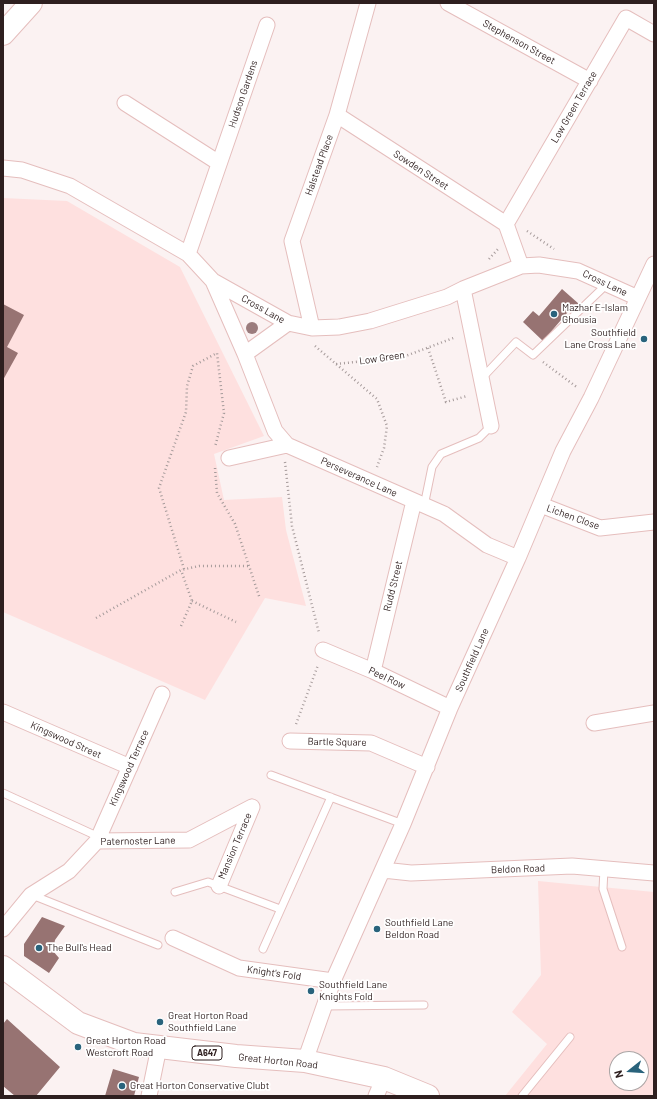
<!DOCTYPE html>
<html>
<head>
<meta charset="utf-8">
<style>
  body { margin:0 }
  #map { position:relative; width:657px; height:1099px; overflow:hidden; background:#fbf2f2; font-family:Barlow,sans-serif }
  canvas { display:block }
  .frame { position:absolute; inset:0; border:4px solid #2e1f1f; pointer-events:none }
  .north { position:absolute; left:609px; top:1051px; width:40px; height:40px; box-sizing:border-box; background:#fff; border:1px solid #aba5a5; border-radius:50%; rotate:253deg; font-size:11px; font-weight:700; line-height:16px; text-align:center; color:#2e1f1f }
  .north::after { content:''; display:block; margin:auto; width:14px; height:18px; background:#29637c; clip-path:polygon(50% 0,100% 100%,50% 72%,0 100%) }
</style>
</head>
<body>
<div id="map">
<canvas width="657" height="1099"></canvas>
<div class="frame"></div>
<div class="north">N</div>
</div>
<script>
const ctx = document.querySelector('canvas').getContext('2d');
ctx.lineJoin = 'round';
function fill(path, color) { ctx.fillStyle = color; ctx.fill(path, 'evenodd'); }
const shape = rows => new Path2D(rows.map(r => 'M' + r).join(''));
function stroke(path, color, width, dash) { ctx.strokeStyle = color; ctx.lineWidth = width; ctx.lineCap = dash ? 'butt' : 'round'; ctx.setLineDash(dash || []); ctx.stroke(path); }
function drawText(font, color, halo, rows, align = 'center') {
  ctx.font = font + ' Barlow,sans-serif'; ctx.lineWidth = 3.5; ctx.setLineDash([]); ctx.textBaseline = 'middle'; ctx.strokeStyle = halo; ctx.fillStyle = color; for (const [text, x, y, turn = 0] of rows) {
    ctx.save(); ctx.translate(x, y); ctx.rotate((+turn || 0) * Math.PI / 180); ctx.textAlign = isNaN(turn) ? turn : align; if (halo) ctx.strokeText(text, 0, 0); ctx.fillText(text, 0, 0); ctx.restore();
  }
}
const built = shape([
  [3,198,67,201,180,267,264,436,214,454,224,500,282,497,286,530,306,606,265,598,205,700,3,612],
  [538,881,654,892,654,1096,505,1096,547,1044,512,1012,541,975],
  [617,1059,641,1059,641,1083,617,1083]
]);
const building = shape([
  [562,289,579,304,575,308,573,306,543,341,523,322,533,311,539,316],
  [3,304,24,315,7,347,18,353,3,380],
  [42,917,65,926,55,940,53,951,59,958,49,973,24,956,24,944],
  [7,1019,60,1067,36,1096,15,1096,3,1086,3,1024],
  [113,1069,139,1077,134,1096,105,1096]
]);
const path = shape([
  [527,231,554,249],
  [489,259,498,249],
  [315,346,377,399,387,426,384,448,377,467],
  [428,348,446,402,467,396],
  [543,362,578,388],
  [336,364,403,357,456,337],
  [285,462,292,526,319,633],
  [215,468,217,493,235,524,260,599],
  [184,569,159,488,186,412,187,386,193,366,217,353,224,413,215,447],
  [192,601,236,622],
  [96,618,181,570,199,566,248,566],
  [181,626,192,601,181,570],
  [296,724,318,665]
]);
const lane = shape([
  [482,378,516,342,533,355,607,284],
  [424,506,432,467,441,454,479,438,491,426],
  [271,775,403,824],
  [3,793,99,837],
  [604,869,603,889,622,947],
  [175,892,208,882,280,909],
  [32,895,158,945],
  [263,949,331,797],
  [324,1006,424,1005],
  [522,1096,570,1037]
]);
const street = shape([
  [448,3,590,81],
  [125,103,219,163],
  [337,115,506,224,521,266],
  [3,168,22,170,70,186,188,254,213,281,288,323,312,328,339,327,370,321,447,297,463,289,521,266,539,265,578,271,638,298],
  [506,224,626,18,654,34],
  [188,254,267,25],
  [213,281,245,354,275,431,287,445,444,514,487,545,518,558],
  [463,289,491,426],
  [312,328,292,241,337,115,368,3],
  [245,354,288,323],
  [229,458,287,445],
  [541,505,600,528,654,522],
  [323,650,373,671,450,708],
  [373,671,414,501],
  [3,712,130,767],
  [594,723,654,713],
  [290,741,371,743,427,767],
  [97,841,162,694],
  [383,870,411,873,572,866,654,873],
  [219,886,252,807],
  [3,929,31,895,69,871,97,841,189,840,252,807],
  [173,938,239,968,333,981],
  [305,1061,333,981,403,824,450,708,518,558,563,451,591,398,654,264],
  [149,1096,159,1047],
  [376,1096,384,1078]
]);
const primary = shape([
  [3,34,31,3],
  [3,967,78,1023,134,1044,236,1056,305,1061,384,1078,428,1096]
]);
const trees = [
  [252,328]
];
const markers = [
  [554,314,4,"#29637c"],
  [644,339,4,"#29637c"],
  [377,929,4,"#29637c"],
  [39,948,4,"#29637c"],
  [311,991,4,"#29637c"],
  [160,1022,4,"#29637c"],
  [78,1047,4,"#29637c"],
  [122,1086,4,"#29637c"]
];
const shields = [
  [207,1053,30]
];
const shieldNames = [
  ["A647",207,1053]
];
const streetNames = [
  ["Stephenson Street",519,42,29],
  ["Hudson Gardens",243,94,-71],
  ["Low Green Terrace",574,107,-60],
  ["Halstead Place",319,165,-70],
  ["Sowden Street",421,170,33],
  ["Cross Lane",605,283,25],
  ["Cross Lane",263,309,29],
  ["Low Green",382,358,-8],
  ["Perseverance Lane",359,477,24],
  ["Lichen Close",573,517,20],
  ["Rudd Street",393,586,-76],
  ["Southfield Lane",472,660,-66],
  ["Peel Row",387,678,25],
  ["Kingswood Street",66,740,24],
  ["Bartle Square",337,742,1],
  ["Kingswood Terrace",129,768,-66],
  ["Paternoster Lane",138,841,-1],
  ["Mansion Terrace",235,846,-67],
  ["Beldon Road",518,869,-2],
  ["Knight's Fold",274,973,8],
  ["Great Horton Road",278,1061,6]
];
const poiNames = [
  ["Mazhar E-Islam",562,308],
  ["Ghousia",562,320],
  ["Southfield",636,333,"right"],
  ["Lane Cross Lane",636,345,"right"],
  ["Southfield Lane",385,923],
  ["Beldon Road",385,935],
  ["The Bull's Head",47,948],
  ["Southfield Lane",319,985],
  ["Knights Fold",319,997],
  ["Great Horton Road",168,1016],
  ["Southfield Lane",168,1028],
  ["Great Horton Road",86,1041],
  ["Westcroft Road",86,1053],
  ["Great Horton Conservative Clubt",130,1086]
];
fill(built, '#fee0df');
fill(building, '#977372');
stroke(lane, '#e5bebd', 9);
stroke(street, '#e5bebd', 17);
stroke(primary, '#e5bebd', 24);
stroke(path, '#a69b9b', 2.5, [1, 3]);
stroke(lane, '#fff', 7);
stroke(street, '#fff', 15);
stroke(primary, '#fff', 22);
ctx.fillStyle = '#9b7c7d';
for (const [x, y] of trees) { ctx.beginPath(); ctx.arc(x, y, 6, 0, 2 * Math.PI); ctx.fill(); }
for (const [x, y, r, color] of markers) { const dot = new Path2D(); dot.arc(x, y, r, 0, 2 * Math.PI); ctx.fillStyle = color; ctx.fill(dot); stroke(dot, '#fff', 1.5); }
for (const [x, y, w] of shields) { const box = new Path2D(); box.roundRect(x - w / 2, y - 7, w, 14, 3); ctx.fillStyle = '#fff'; ctx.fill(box); stroke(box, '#2e1f1f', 1); }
drawText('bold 9px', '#2e1f1f', null, shieldNames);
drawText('10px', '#2e1f1f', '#fff', streetNames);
drawText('10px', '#2e1f1f', '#fff', poiNames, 'left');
</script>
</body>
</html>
